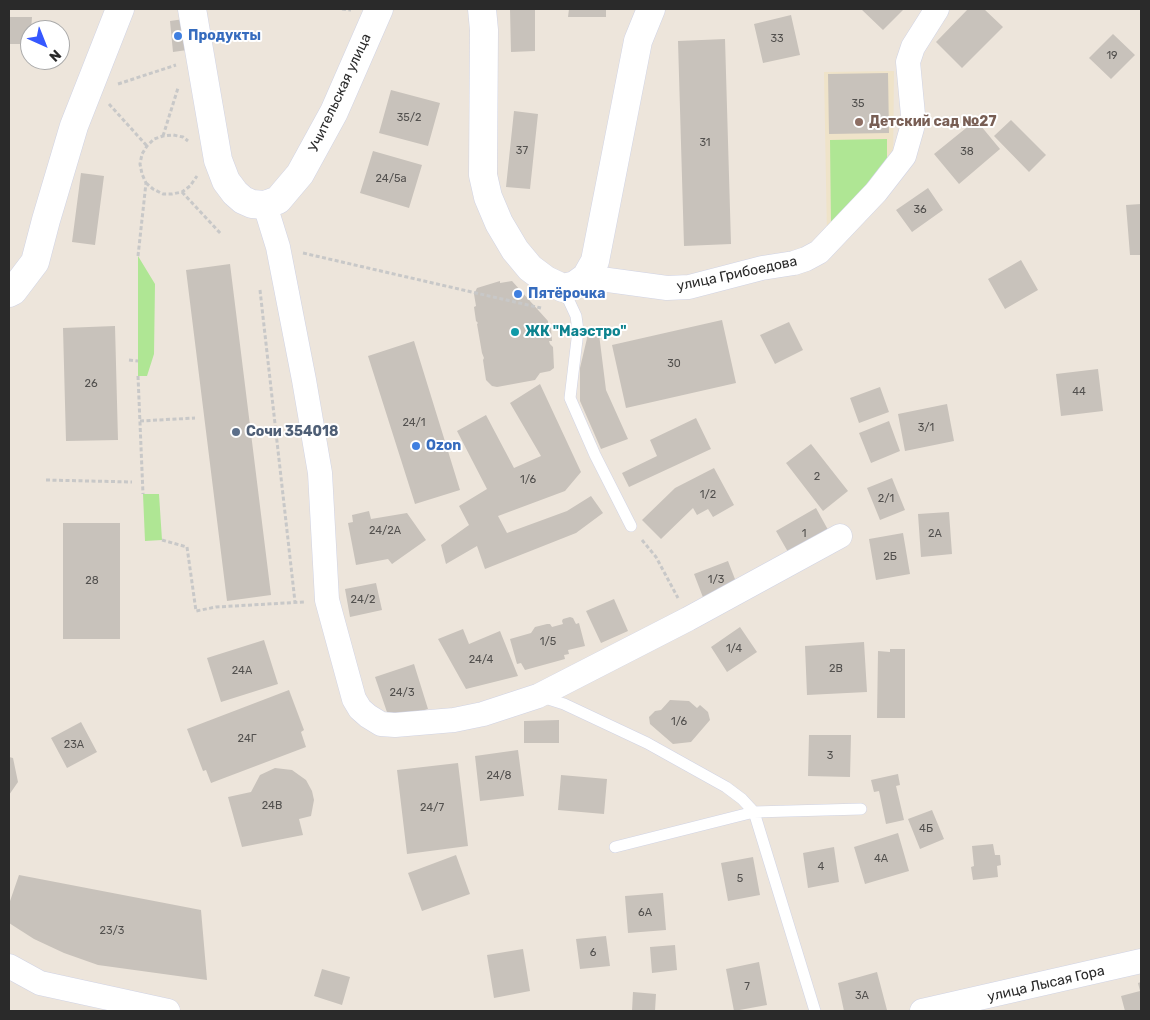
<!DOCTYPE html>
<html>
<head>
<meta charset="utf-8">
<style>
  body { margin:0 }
  #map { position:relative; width:1150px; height:1020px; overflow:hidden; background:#ede5db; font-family:Rubik,sans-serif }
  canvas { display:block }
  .frame { position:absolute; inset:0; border:10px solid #2a2a2a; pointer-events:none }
  .north { position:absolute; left:20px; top:20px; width:50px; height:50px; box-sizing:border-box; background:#fff; border:1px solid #aaa; border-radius:50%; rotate:136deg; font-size:14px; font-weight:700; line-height:20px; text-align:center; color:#2a2a2a }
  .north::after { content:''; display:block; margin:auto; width:18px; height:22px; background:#3658ff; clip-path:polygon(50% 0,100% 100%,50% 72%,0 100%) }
</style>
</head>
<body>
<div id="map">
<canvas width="1150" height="1020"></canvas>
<div class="frame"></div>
<div class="north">N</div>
</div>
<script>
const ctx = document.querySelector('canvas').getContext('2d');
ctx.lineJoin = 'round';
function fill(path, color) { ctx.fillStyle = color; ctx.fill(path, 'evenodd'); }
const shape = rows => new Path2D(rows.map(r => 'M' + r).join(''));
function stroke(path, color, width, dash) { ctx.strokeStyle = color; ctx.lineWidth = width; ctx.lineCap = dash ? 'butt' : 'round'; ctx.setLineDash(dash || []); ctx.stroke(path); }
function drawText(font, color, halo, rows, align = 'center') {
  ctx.font = font + ' Rubik,sans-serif'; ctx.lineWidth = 4; ctx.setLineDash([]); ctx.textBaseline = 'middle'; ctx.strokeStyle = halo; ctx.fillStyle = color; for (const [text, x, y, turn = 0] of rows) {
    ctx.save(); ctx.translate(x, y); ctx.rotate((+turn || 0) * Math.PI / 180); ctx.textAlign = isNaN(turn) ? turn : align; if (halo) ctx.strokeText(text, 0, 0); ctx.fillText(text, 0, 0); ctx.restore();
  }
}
const education = shape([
  [894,71,893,172,827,236,824,72]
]);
const green = shape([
  [887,139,887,170,831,225,830,140],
  [138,256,155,284,154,354,147,376,138,376],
  [143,494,159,494,162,540,145,541]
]);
const building = shape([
  [510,9,535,9,535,51,511,52],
  [569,9,606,9,606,17,568,17],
  [861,9,904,9,883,30],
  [968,9,984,9,1003,27,962,68,936,42],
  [791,15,800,55,763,63,754,24],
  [9,17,32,17,30,44,9,44],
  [184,19,187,50,173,52,170,21],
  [1113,34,1135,55,1111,79,1089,58],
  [725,39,731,244,684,246,678,41],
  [888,73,889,133,829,134,828,74],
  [391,90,440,103,428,146,379,133],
  [514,111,538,114,530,189,506,187],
  [976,120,1000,149,959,184,934,154],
  [1011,120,1046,155,1029,172,994,136],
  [373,151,422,165,409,208,360,193],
  [81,173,104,176,95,245,72,242],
  [928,188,943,210,912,232,896,210],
  [1141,204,1141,255,1130,255,1126,205],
  [1021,260,1038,290,1005,309,988,279],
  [230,264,271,595,227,601,186,270],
  [500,281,500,283,512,281,548,321,548,327,551,328,552,341,549,341,550,344,553,347,554,368,550,371,540,373,535,380,497,387,492,386,486,380,483,360,484,358,482,353,477,324,478,323,476,321,474,307,476,306,474,294,477,288],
  [722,320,736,383,626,408,612,345],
  [789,322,803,350,775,364,760,335],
  [115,326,118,440,66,441,63,328],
  [588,334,599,334,606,390,628,439,601,449,580,401,580,368],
  [414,341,460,490,415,504,368,356],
  [1098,369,1103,411,1061,416,1056,374],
  [540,384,581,472,565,491,498,516,507,533,567,511,591,496,603,513,576,533,485,569,477,546,446,564,441,545,469,525,459,506,487,489,457,431,486,415,514,468,541,456,510,403],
  [880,387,889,412,859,423,850,398],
  [947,404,954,441,905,451,898,414],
  [696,418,711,449,629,487,622,473,657,456,650,440],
  [889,421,900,451,871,463,859,433],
  [811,444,848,491,823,511,786,463],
  [714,468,734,505,713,517,708,509,697,515,693,508,661,539,642,520,675,488],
  [892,478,905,510,880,520,867,488],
  [816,508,832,537,792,559,776,531],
  [369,511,371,519,407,513,426,540,392,564,388,559,356,565,348,523,353,522,352,515],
  [949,512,952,554,921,557,918,514],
  [63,523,120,523,120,639,63,639],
  [903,533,910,574,876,580,869,539],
  [728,561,738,587,704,600,694,574],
  [376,583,382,610,350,617,345,589],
  [614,599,628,631,601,643,586,611],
  [570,617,573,618,576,624,579,623,585,646,568,650,569,654,564,655,565,659,525,670,521,663,517,664,510,639,531,633,535,627,547,624,550,624,552,627,563,624,562,621,563,619],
  [740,627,757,652,727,672,711,647],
  [463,629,469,644,500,631,518,676,466,689,438,639],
  [264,640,278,684,221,702,207,658],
  [864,642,867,692,807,695,805,646],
  [890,649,905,649,905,718,877,718,878,651,890,652],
  [414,664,428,709,390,721,375,677],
  [289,690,304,730,301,732,306,747,211,783,206,770,203,771,187,729],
  [670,700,689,701,697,708,700,705,708,712,710,720,691,742,673,744,650,724,649,717,655,711,661,710],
  [559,720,559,743,524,743,524,721],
  [81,722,97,752,67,768,51,738],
  [809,735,851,735,850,777,808,776],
  [518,750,524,796,480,801,475,756],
  [9,757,13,758,18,782,9,795],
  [458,763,468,846,407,854,397,770],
  [275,768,292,770,306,780,312,791,314,800,311,816,299,819,303,835,242,847,228,797,251,792,260,775],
  [898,774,900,785,896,786,904,820,886,824,879,791,874,792,871,780],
  [561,775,607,779,604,814,558,810],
  [932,810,944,839,920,849,908,819],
  [898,833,909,871,865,884,854,847],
  [993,844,995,855,1000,855,1001,865,997,866,998,877,973,880,971,867,974,866,972,846],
  [834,847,839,882,808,888,803,853],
  [456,855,470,894,422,911,408,873],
  [753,857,760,895,728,901,721,863],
  [19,875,201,910,207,980,98,965,64,953,34,939,9,923,9,904],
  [663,893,666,930,628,933,625,896],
  [606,936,610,966,580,969,576,939],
  [675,945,677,970,652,973,650,947],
  [523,949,530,991,494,998,487,955],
  [759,962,767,1005,734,1011,726,969],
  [322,969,350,977,342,1005,314,996],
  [877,972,887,1010,844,1011,838,983],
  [1141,982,1141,1011,1125,1011,1121,996,1140,991,1138,983],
  [633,992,656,994,655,1011,632,1011]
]);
const path = shape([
  [342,9,351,10],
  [118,84,176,65],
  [109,104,147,146],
  [163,136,178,88],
  [146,183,153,189,163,194,172,194,182,192,190,186,197,176],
  [182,192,221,234],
  [303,253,541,308],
  [138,256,146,183,142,174,140,164,142,154,147,146,154,139,163,136,173,135,183,137,188,141],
  [260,290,295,602],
  [129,360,138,361],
  [138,376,143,494],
  [140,421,195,418],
  [46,480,132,482],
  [162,540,187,547,196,611,216,607,304,602],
  [642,540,656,557,678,598]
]);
const service = shape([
  [563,288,576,316,578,331,570,398,595,455,631,526],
  [542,697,564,704,647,743,726,787,742,799,754,812,861,809],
  [615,847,754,812,815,1011]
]);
const minor = shape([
  [265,205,278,247,304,380,320,473,327,600,354,699,360,709,368,716,381,724,395,725,454,720,483,714,538,696,688,619,840,536],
  [586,277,667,288,689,287,762,268,794,263,806,259,819,252,876,192,904,156,912,128,913,115,908,62,913,47,937,9],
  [9,966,40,983,168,1011],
  [922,1011,1141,961]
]);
const tertiary = shape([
  [192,9,218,160,226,181,235,193,243,200,252,204,265,205,278,200,300,174,334,112,379,9],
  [482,9,484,30,483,175,488,197,499,223,515,250,530,268,546,280,563,288,575,285,586,277,595,261,638,41,651,9],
  [9,293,13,291,35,262,46,220,74,126,120,9]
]);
const markers = [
  [178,36,5,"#3f7fe0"],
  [859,122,5,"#8d6e63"],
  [518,294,5,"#3f7fe0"],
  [515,332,5,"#0f9aa8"],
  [236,432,5,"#5c6f8a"],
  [416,446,5,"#3f7fe0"]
];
const numberNames = [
  ["33",777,39],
  ["19",1112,56],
  ["35",858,104],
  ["35/2",409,118],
  ["31",705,143],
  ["37",522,151],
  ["38",967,152],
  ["24/5а",391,179],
  ["36",920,210],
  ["30",674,364],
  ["26",91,384],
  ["44",1079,392],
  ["24/1",414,423],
  ["3/1",926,428],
  ["2",817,477],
  ["1/6",528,480],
  ["1/2",708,495],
  ["2/1",886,499],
  ["24/2А",385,531],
  ["1",804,534],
  ["2А",935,534],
  ["2Б",890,557],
  ["1/3",716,580],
  ["28",92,581],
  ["24/2",363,600],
  ["1/5",548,642],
  ["1/4",734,649],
  ["24/4",481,660],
  ["2В",836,669],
  ["24А",242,671],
  ["24/3",402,693],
  ["1/6",679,722],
  ["24Г",247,739],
  ["23А",74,745],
  ["3",830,756],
  ["24/8",499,776],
  ["24В",272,806],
  ["24/7",432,808],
  ["4Б",926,829],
  ["4А",881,859],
  ["4",821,867],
  ["5",740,879],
  ["6А",645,913],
  ["23/3",112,931],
  ["6",593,953],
  ["7",747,987],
  ["3А",862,996]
];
const shopNames = [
  ["Продукты",188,36],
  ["Пятёрочка",528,294],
  ["Ozon",426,446]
];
const streetNames = [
  ["Учительская улица",340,93,-65],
  ["улица Грибоедова",737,274,-12],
  ["улица Лысая Гора",1046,984,-13]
];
const educationNames = [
  ["Детский сад №27",869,122]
];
const cultureNames = [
  ["ЖК \"Маэстро\"",525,332]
];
const serviceNames = [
  ["Сочи 354018",246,432]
];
fill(education, '#efe3c9');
fill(green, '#afe694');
fill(building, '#c8c2bb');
stroke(service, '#d0d3e4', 12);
stroke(minor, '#d0d3e4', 25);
stroke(tertiary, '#d0d3e4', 29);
stroke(path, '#c8c8c8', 3, [4, 2.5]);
stroke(service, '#fff', 11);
stroke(minor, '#fff', 24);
stroke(tertiary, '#fff', 28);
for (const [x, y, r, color] of markers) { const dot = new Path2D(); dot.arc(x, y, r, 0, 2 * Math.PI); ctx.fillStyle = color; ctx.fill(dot); stroke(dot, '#fff', 2); }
drawText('11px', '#52504e', null, numberNames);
drawText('bold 14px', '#366cbe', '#fff', shopNames, 'left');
drawText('14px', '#2a2a2a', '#fff', streetNames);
drawText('bold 14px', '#785e54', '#fff', educationNames, 'left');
drawText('bold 14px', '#0d838f', '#fff', cultureNames, 'left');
drawText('bold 14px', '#4e5e75', '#fff', serviceNames, 'left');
</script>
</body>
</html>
